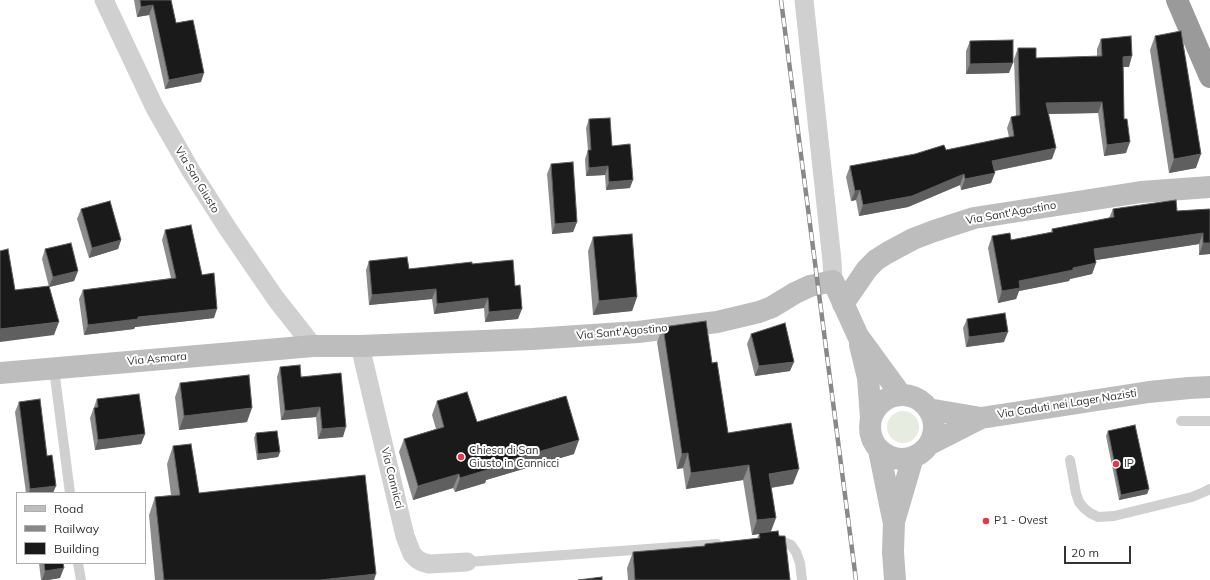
<!DOCTYPE html>
<html>
<head>
<meta charset="utf-8">
<style>
  body { margin:0 }
  #map { position:relative; width:1210px; height:580px; overflow:hidden; background:#fff; font-family:Mulish,sans-serif }
  canvas { display:block }
  .legend { position:absolute; left:16px; top:492px; width:130px; height:72px; box-sizing:border-box; background:#fff; border:1px solid #adadad; margin:0; padding:5px 7px; list-style:none; font-size:12px; color:#333 }
  .legend li { display:flex; align-items:center; gap:8px; height:20px }
  .legend b { width:20px; border:1px solid #adadad }
  .scale { position:absolute; left:1064px; top:546px; width:67px; height:18px; box-sizing:border-box; border:2px solid #333; border-top:0; padding-left:5px; font-size:12px; line-height:14px; white-space:nowrap; color:#333; -webkit-text-stroke:3px #fff; paint-order:stroke }
</style>
</head>
<body>
<div id="map">
<canvas width="1210" height="580"></canvas>
<ul class="legend">
<li><b style="height:5px;background:#bdbdbd"></b>Road</li>
<li><b style="height:5px;background:#888"></b>Railway</li>
<li><b style="height:11px;background:#1a1a1a"></b>Building</li>
</ul>
<div class="scale">20 m</div>
</div>
<script>
const ctx = document.querySelector('canvas').getContext('2d');
ctx.lineJoin = 'round';
function fill(path, color) { ctx.fillStyle = color; ctx.fill(path, 'evenodd'); }
const shape = rows => new Path2D(rows.map(r => 'M' + r).join(''));
function stroke(path, color, width, dash) { ctx.strokeStyle = color; ctx.lineWidth = width; ctx.lineCap = dash ? 'butt' : 'round'; ctx.setLineDash(dash || []); ctx.stroke(path); }
function drawText(font, color, halo, rows, align = 'center') {
  ctx.font = font + ' Mulish,sans-serif'; ctx.lineWidth = 4; ctx.setLineDash([]); ctx.textBaseline = 'middle'; ctx.strokeStyle = halo; ctx.fillStyle = color; for (const [text, x, y, turn = 0] of rows) {
    ctx.save(); ctx.translate(x, y); ctx.rotate((+turn || 0) * Math.PI / 180); ctx.textAlign = isNaN(turn) ? turn : align; if (halo) ctx.strokeText(text, 0, 0); ctx.fillText(text, 0, 0); ctx.restore();
  }
}
const green = shape([
  '887 427a16 16 0 1 1 32 0a16 16 0 1 1-32 0Z'
]);
const lane = shape([
  [54,369,70,493],
  [1181,421,1210,421],
  [1070,460,1076,493,1079,502,1084,508,1090,513,1098,517,1114,516,1192,497,1204,492,1210,489],
  [772,540,781,541,791,545,796,552,800,563,802,580],
  [467,562,717,544],
  [78,563,81,580]
]);
const street = shape([
  [104,0,155,108,191,171,228,229,276,299,313,346],
  [804,0,832,261,833,281],
  [360,346,405,536,412,554,417,559,422,562,429,564,467,562]
]);
const secondary = shape([
  [843,304,867,269,876,260,887,253,913,239,934,231,974,218,1141,192,1210,187],
  [860,345,868,378,871,418],
  [0,373,313,346,360,346,532,339,638,332,717,322,759,312,772,307,795,293,810,286,833,281,858,336,901,395],
  '870 427a32 32 0 1 1 64 0a32 32 0 1 1-64 0Z',
  [928,409,981,418],
  [930,444,981,418,1149,392,1189,388,1210,387],
  [879,450,893,519],
  [895,580,893,552,894,522,913,457]
]);
const highway = shape([
  [1177,0,1210,77]
]);
const rail = shape([
  [781,0,856,580]
]);
const wall = shape([
  [134,0,171,0,176,23,201,82,165,89,149,15,137,17],
  [1155,36,1196,168,1169,173,1150,50],
  [1101,39,1129,67,1123,67,1124,119,1126,153,1104,156,1098,113,1049,114,1052,159,995,171,991,183,961,190,960,185,908,207,859,216,856,200,851,201,846,177,850,166,946,150,1009,137,1007,128,1011,117,1016,116,1014,59,1018,48,1036,58,1097,57,1097,49],
  [970,41,1009,73,966,74,966,51],
  [589,119,612,146,630,188,606,190,605,175,586,176,585,159,588,150,586,128],
  [551,164,577,222,573,232,552,234,547,174],
  [81,209,121,240,118,249,89,258,77,219],
  [1113,209,1177,211,1210,209,1210,254,1199,255,1199,244,1096,260,1096,263,1092,274,1070,279,1069,281,1019,291,1016,299,998,303,988,248,992,236,1011,240,1051,232,1052,229,1109,218],
  [165,230,202,275,214,318,135,327,134,329,84,335,79,299,83,290,171,278,162,240],
  [593,237,637,297,632,311,593,315,588,251],
  [45,249,78,271,74,281,49,287,42,259],
  [369,261,409,269,472,264,518,319,485,322,484,308,434,314,432,299,369,305,366,270],
  [967,319,1004,342,966,347,963,328],
  [663,327,712,363,728,433,793,484,771,488,771,532,779,536,790,580,628,580,627,568,633,552,704,546,705,544,757,539,759,534,752,535,743,480,686,489,683,468,677,469,657,342],
  [751,334,790,371,755,376,747,344],
  [280,367,301,377,343,437,318,439,316,417,281,420,277,377],
  [180,383,247,422,179,430,175,397],
  [97,399,145,434,141,444,95,450,90,418],
  [437,401,477,422,574,454,486,480,485,483,455,492,453,488,413,500,399,452,404,439,436,429,432,415],
  [19,402,47,456,53,493,26,493,15,412],
  [1108,431,1149,489,1147,494,1119,500,1106,436],
  [256,433,280,452,278,457,257,460,254,438],
  [173,446,199,493,374,580,155,580,149,515,155,497,171,495,167,464],
  [39,563,63,563,60,578,48,580,41,580]
]);
const shadedWall = shape([
  [153,5,149,15,137,17,141,7],
  [1132,56,1129,67,1119,67,1123,57],
  [1013,63,1009,73,966,74,970,64],
  [204,73,201,82,165,89,169,80],
  [1102,102,1098,113,1043,114,1046,103],
  [1130,142,1126,153,1104,156,1107,145],
  [1056,148,1052,159,989,172,992,161],
  [1201,154,1196,168,1169,173,1174,159],
  [608,166,605,175,586,176,589,168],
  [995,173,991,183,961,190,965,179],
  [964,174,960,185,908,207,859,216,863,205],
  [633,180,630,188,606,190,609,182],
  [860,190,856,200,851,201,855,191],
  [577,222,573,232,552,234,555,224],
  [1203,233,1199,244,1090,261,1094,249],
  [121,240,118,249,89,258,92,248],
  [1203,243,1210,243,1210,254,1199,255],
  [1096,263,1092,274,1070,279,1069,281,1019,291,1016,299,998,303,1002,291,1019,281,1073,268],
  [78,271,74,281,49,287,53,277],
  [436,289,432,299,369,305,372,295],
  [637,297,632,311,593,315,599,301],
  [488,298,484,308,434,314,437,304],
  [217,309,214,318,135,327,134,329,84,335,88,325,138,317],
  [522,309,518,319,485,322,489,312],
  [59,322,54,335,0,342,0,329],
  [1008,332,1004,342,966,347,969,337],
  [794,362,790,371,755,376,759,366],
  [320,407,316,417,281,420,285,411],
  [252,408,247,422,179,430,184,416],
  [346,427,343,437,318,439,322,429],
  [145,434,141,444,95,450,98,440],
  [579,440,574,454,486,480,485,483,455,492,460,478,490,466],
  [280,452,278,457,257,460,258,454],
  [688,453,683,468,677,469,682,454],
  [749,465,743,480,686,489,691,473],
  [799,469,793,484,763,489,769,474],
  [459,474,453,488,413,500,418,486],
  [56,486,53,493,29,493,30,489],
  [1149,489,1147,494,1119,500,1121,495],
  [776,518,770,534,759,533,759,534,752,535,757,520],
  [64,568,60,578,48,580,42,580,45,571],
  [376,574,374,580,320,580]
]);
const building = shape([
  [140,0,171,0,176,23,193,20,204,73,169,80,153,5,141,7,140,0],
  [1181,31,1201,154,1174,159,1155,36,1181,31],
  [1131,36,1132,56,1123,57,1124,119,1127,119,1130,142,1107,145,1102,102,1046,103,1056,148,992,161,995,173,965,179,964,174,912,196,863,205,860,190,855,191,850,166,915,154,944,145,946,150,1014,136,1011,117,1020,115,1018,48,1036,48,1036,58,1102,56,1101,39,1131,36],
  [1013,40,1013,63,970,64,970,41,1013,40],
  [610,118,612,146,630,144,633,180,609,182,608,166,589,168,588,150,591,150,589,119,610,118],
  [573,162,577,222,555,224,551,164,573,162],
  [1176,200,1177,211,1210,209,1210,243,1203,243,1203,233,1094,249,1096,263,1073,268,1073,270,1019,281,1020,288,1002,291,992,236,1010,233,1011,240,1053,232,1052,229,1114,217,1113,209,1176,200],
  [110,201,121,240,92,248,81,209,110,201],
  [191,225,202,275,214,273,217,309,138,317,138,319,88,325,83,290,176,278,165,230,191,225],
  [632,234,637,297,599,301,593,237,632,234],
  [71,243,78,271,53,277,45,249,71,243],
  [8,249,15,290,49,286,59,322,0,329,0,251,8,249],
  [407,257,409,269,472,262,472,264,513,260,515,286,520,285,522,309,489,312,488,298,437,304,436,289,372,295,369,261,407,257],
  [1005,313,1008,332,969,337,967,319,1005,313],
  [706,321,712,363,717,362,728,433,791,423,799,469,769,474,776,518,757,520,749,465,691,473,688,453,682,454,663,327,706,321],
  [785,323,794,362,759,366,751,334,785,323],
  [300,365,301,377,341,373,346,427,322,429,320,407,285,411,280,367,300,365],
  [249,375,252,408,184,416,180,383,249,375],
  [467,392,477,422,566,396,579,440,490,466,490,469,460,478,459,474,418,486,404,439,444,427,437,401,467,392],
  [139,394,145,434,98,440,94,408,98,407,97,399,139,394],
  [40,399,47,456,52,455,56,486,30,489,19,402,40,399],
  [1135,425,1149,489,1121,495,1108,431,1135,425],
  [277,431,280,452,258,454,256,433,277,431],
  [191,444,199,493,365,475,376,574,320,580,164,580,155,497,180,495,173,446,191,444],
  [778,531,779,536,785,536,790,580,635,580,633,552,705,546,705,544,760,538,759,533,778,531],
  [44,563,63,563,64,568,45,571,44,563],
  [602,577,602,580,578,580,602,577]
]);
const markers = [
  [461,457,4,"#e63946"],
  [1116,464,4,"#e63946"],
  [986,521,4,"#e63946"]
];
const streetNames = [
  ["Via San Giusto",197,180,59],
  ["Via Sant'Agostino",1011,213,-10],
  ["Via Sant'Agostino",622,332,-5],
  ["Via Asmara",157,359,-5],
  ["Via Caduti nei Lager Nazisti",1067,404,-9],
  ["Via Cannicci",392,478,76]
];
const poiNames = [
  ["Chiesa di San",469,451],
  ["Giusto in Cannicci",469,464],
  ["IP",1124,464],
  ["P1 - Ovest",994,521]
];
fill(green, '#e6ecdf');
stroke(lane, '#d0d0d0', 10);
stroke(street, '#d0d0d0', 19);
stroke(secondary, '#bdbdbd', 22);
stroke(highway, '#9a9a9a', 22);
stroke(rail, '#888', 4.5);
stroke(rail, '#fff', 3, [9]);
fill(wall, '#8c8c8c');
fill(shadedWall, '#5f5f5f');
fill(building, '#1a1a1a');
stroke(building, '#5f5f5f', 1);
for (const [x, y, r, color] of markers) { const dot = new Path2D(); dot.arc(x, y, r, 0, 2 * Math.PI); ctx.fillStyle = color; ctx.fill(dot); stroke(dot, '#fff', 1.5); }
drawText('11px', '#333', '#fff', streetNames);
drawText('11px', '#333', '#fff', poiNames, 'left');
</script>
</body>
</html>
